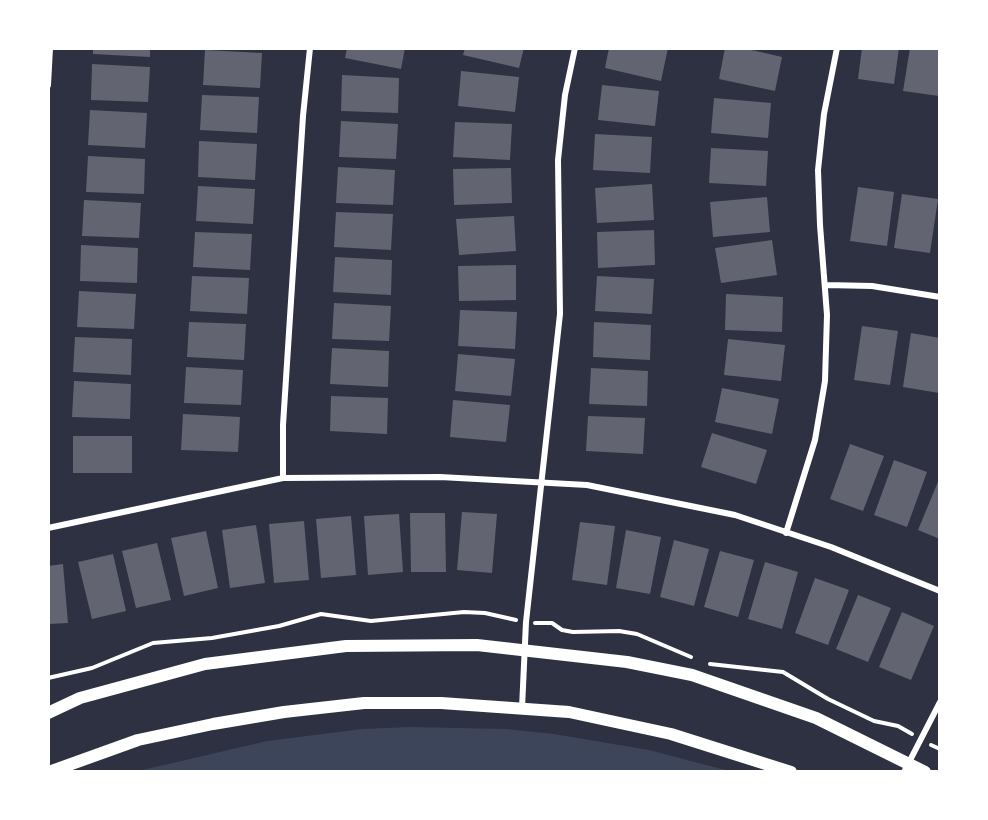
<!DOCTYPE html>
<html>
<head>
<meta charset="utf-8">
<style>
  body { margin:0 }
  #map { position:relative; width:988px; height:820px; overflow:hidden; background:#2d3142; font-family:Lato,sans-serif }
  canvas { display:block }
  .frame { position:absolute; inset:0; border:50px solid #fff; pointer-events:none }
</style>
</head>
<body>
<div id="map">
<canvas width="988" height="820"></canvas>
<div class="frame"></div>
</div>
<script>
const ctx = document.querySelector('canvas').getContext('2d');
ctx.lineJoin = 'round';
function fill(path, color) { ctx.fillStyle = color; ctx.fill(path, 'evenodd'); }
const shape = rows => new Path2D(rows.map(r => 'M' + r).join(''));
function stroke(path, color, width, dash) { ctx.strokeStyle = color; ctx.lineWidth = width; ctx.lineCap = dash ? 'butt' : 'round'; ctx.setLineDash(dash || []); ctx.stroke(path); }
const green = shape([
  [410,727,506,729,554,734,649,750,733,772,134,772,267,741,362,729]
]);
const building = shape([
  [93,48,150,48,150,57,93,54],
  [347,48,405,48,401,69,345,58],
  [465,48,524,48,519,68,463,55],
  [609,48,668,48,661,81,605,68],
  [725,48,743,48,782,57,775,91,719,79],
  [862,48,899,48,894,84,858,79],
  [910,48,940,48,939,96,903,91],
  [205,50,262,53,260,88,203,85],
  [92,64,150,67,148,102,91,100],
  [461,71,519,77,515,112,458,106],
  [342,75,399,78,398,113,341,111],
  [602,85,659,91,655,126,598,120],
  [202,95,259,97,257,133,200,130],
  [714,98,771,103,768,138,711,133],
  [90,110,147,113,145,148,88,145],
  [341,121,398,124,396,159,339,157],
  [455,122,512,124,510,160,453,157],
  [595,134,652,137,650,173,593,170],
  [199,141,257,144,255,180,198,177],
  [711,148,768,151,766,186,709,183],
  [88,156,145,159,144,194,86,192],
  [338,167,395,170,393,205,336,203],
  [511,168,512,203,454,205,453,169],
  [652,184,654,220,597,223,595,188],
  [198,186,255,189,253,224,196,221],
  [858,187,894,192,887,246,850,241],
  [902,194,938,199,930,253,894,248],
  [767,197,770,232,713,237,710,202],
  [84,200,141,203,139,238,82,236],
  [336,212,393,214,391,250,334,247],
  [514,216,516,251,459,255,456,219],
  [654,230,655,265,598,268,597,232],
  [195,232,252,234,250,270,193,267],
  [772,240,777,275,721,283,715,248],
  [81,245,138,248,137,283,80,281],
  [335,257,392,260,391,295,333,292],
  [516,265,516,300,459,301,458,266],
  [192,276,249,278,247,314,190,311],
  [597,276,654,279,652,314,595,311],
  [79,291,136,294,134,329,77,327],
  [726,294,783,297,782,332,725,330],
  [334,303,391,306,389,341,332,339],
  [460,310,517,312,515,349,458,346],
  [189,322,246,324,244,360,187,357],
  [594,322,651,325,650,360,593,357],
  [862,326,898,331,890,385,854,380],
  [911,333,940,338,939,393,903,387],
  [75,337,132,339,131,375,73,372],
  [728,339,785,345,781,381,724,375],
  [332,348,389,351,388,387,330,384],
  [458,354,515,359,511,396,455,391],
  [186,367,243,370,241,405,184,403],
  [591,368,648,371,647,406,589,404],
  [74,381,131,384,130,419,72,417],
  [722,388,779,399,772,434,715,422],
  [331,396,388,398,387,434,330,431],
  [453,400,510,405,506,442,450,437],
  [183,414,240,417,238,452,181,450],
  [588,416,645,418,643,454,586,451],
  [712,433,767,450,756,484,701,467],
  [73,436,132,436,132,473,73,473],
  [850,444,884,456,863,511,830,499],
  [894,460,927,472,907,527,874,515],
  [940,477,940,539,918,530],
  [462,512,497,514,492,573,457,570],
  [410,513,445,513,446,572,411,572],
  [399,514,403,572,368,575,364,516],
  [351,516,356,575,321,578,316,519],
  [304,521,309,580,274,583,269,524],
  [580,522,615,526,607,585,572,580],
  [256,525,265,583,230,588,222,530],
  [626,530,661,537,650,594,616,588],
  [206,531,218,588,184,596,171,538],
  [674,540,709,549,694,606,660,597],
  [157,543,171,600,136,608,122,551],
  [720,551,754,560,738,617,704,607],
  [113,554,126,611,92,619,78,562],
  [765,562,798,572,782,629,748,619],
  [63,564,68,623,48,624,48,566],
  [815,578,849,590,828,645,795,633],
  [858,595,891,608,868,662,836,649],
  [902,612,934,626,911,680,879,667]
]);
const path = shape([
  [535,623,552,623,562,630,573,632,619,631,637,634,691,657],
  [710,664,783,672,828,699,874,721,898,726,912,734],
  [48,678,92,668,153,643,212,638,279,626,321,614,371,621,464,612,485,613,516,620],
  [931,745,940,749]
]);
const minor = shape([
  [48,85,50,48],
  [826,285,872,286,940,297],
  [283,478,283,425,303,116,310,48],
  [48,528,283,478,440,477,587,485,735,515,831,547,940,591],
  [786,533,815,440,825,381,827,315,820,225,818,170,824,114,837,48],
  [522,708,526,622,560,314,558,160,565,95,575,48],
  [904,772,940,702]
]);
const secondary = shape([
  [48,713,80,698,205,664,346,646,477,645,627,662,692,675,816,718,925,772],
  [49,772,138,740,213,724,284,712,364,703,441,703,569,712,671,734,791,772]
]);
fill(green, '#3c4559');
fill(building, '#626471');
stroke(path, '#fff', 4);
stroke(minor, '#fff', 6);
stroke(secondary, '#fff', 12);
</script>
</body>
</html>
